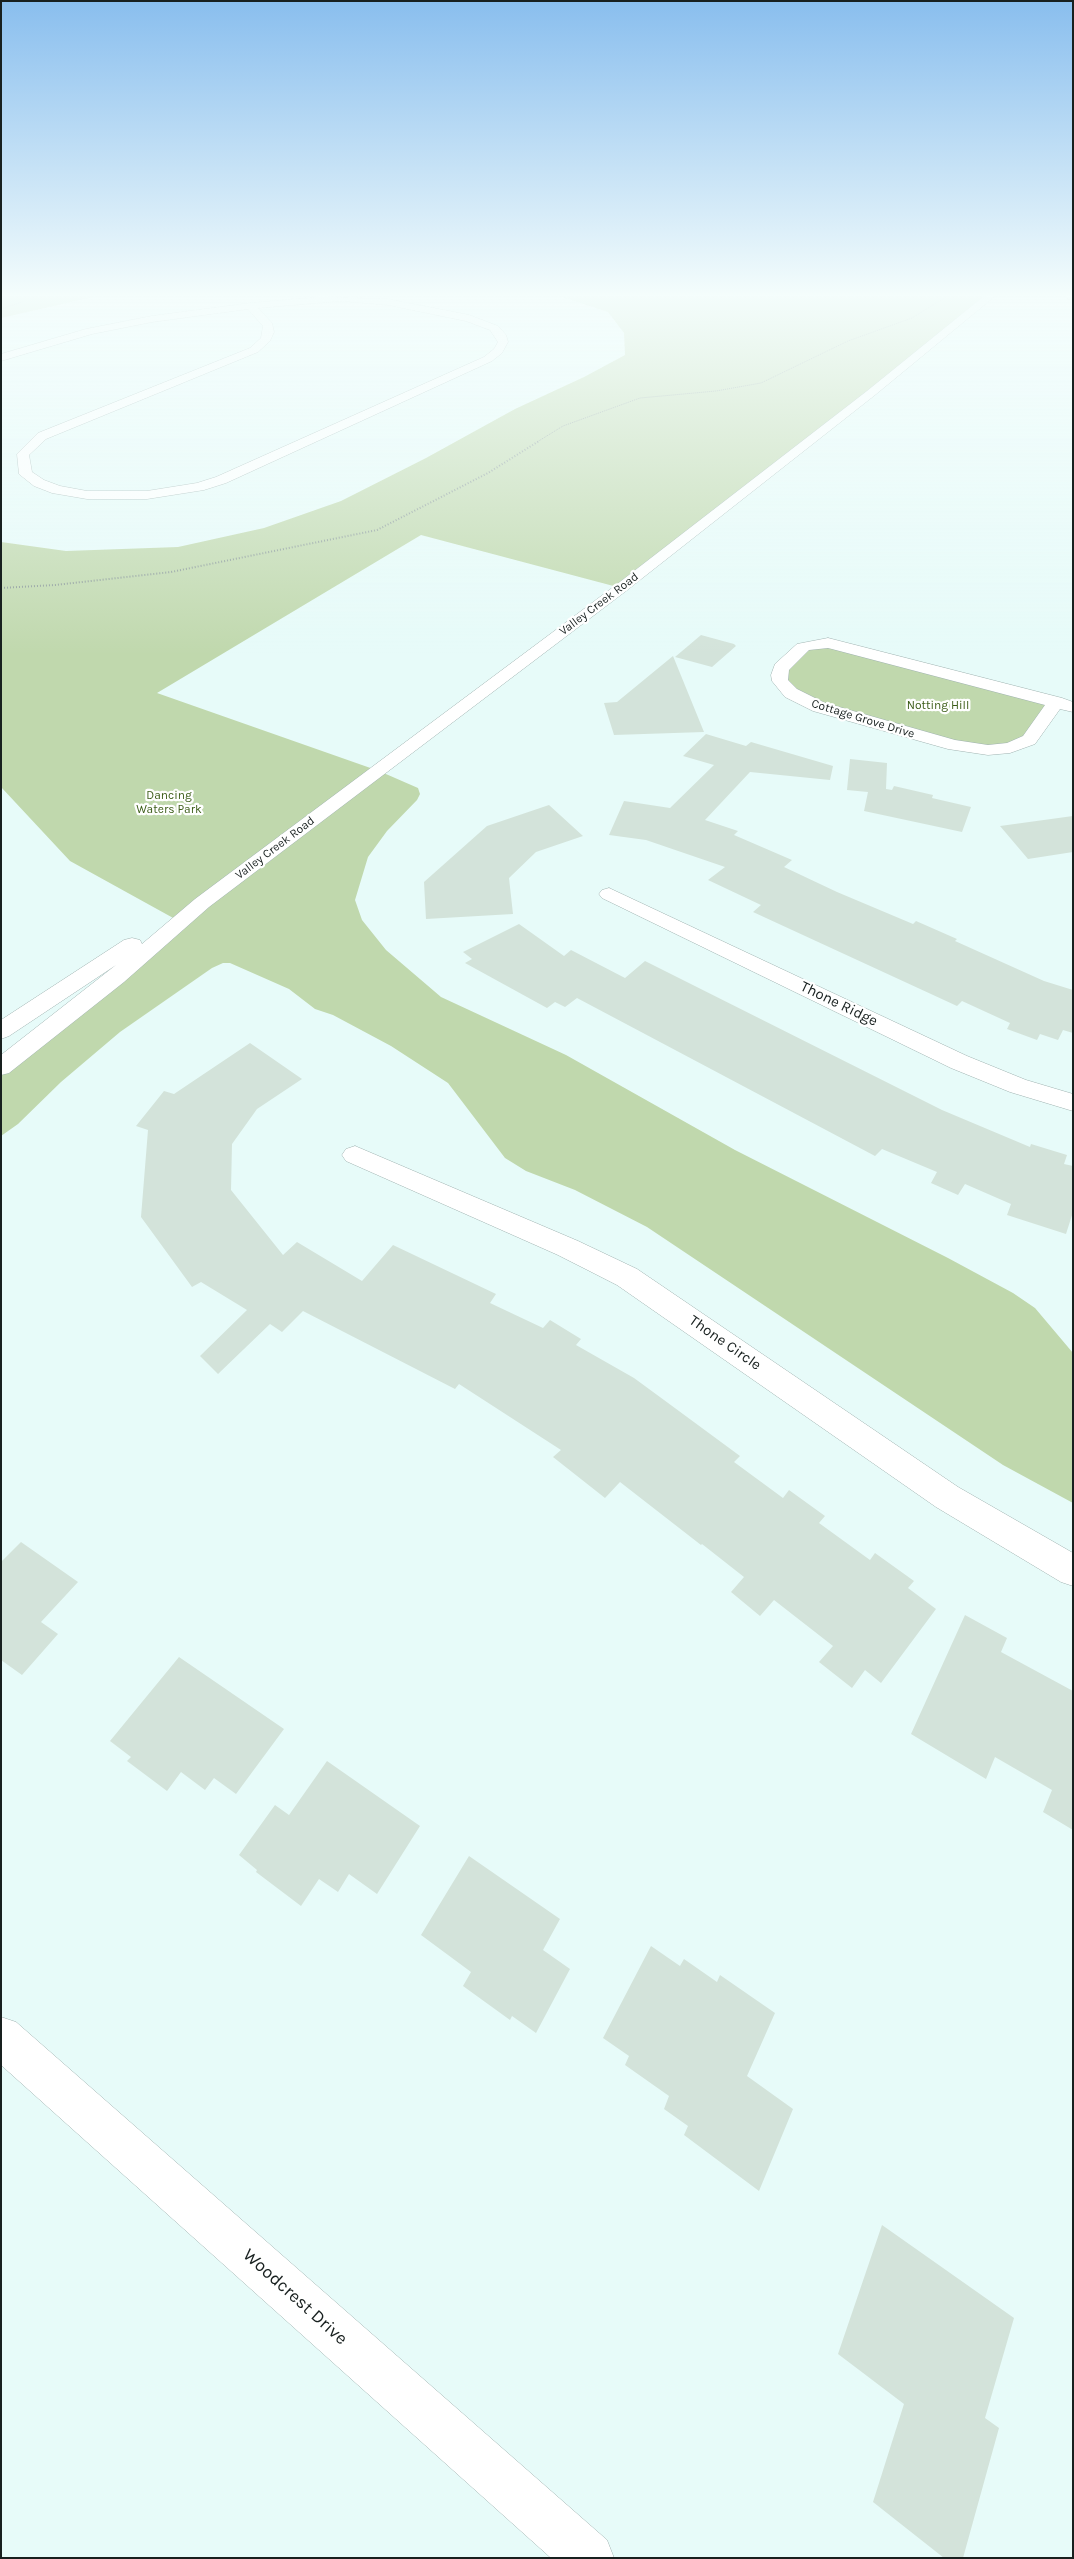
<!DOCTYPE html>
<html>
<head>
<meta charset="utf-8">
<style>
  body { margin:0 }
  #map { position:relative; width:1074px; height:2559px; overflow:hidden; background:#e7fbf9; font-family:Karla,sans-serif }
  canvas { display:block }
  .frame { position:absolute; inset:0; border:2px solid #18201f; pointer-events:none }
</style>
</head>
<body>
<div id="map">
<canvas width="1074" height="2559"></canvas>
<div class="frame"></div>
</div>
<script>
const ctx = document.querySelector('canvas').getContext('2d');
ctx.lineJoin = 'round';
function fill(path, color) { ctx.fillStyle = color; ctx.fill(path, 'evenodd'); }
const shape = rows => new Path2D(rows.map(r => 'M' + r).join(''));
function stroke(path, color, width, dash) { ctx.strokeStyle = color; ctx.lineWidth = width; ctx.lineCap = dash ? 'butt' : 'round'; ctx.setLineDash(dash || []); ctx.stroke(path); }
function drawText(font, color, halo, rows, align = 'center') {
  ctx.font = font + ' Karla,sans-serif'; ctx.lineWidth = 4.5; ctx.setLineDash([]); ctx.textBaseline = 'middle'; ctx.strokeStyle = halo; ctx.fillStyle = color; for (const [text, x, y, turn = 0] of rows) {
    ctx.save(); ctx.translate(x, y); ctx.rotate((+turn || 0) * Math.PI / 180); ctx.textAlign = isNaN(turn) ? turn : align; if (halo) ctx.strokeText(text, 0, 0); ctx.fillText(text, 0, 0); ctx.restore();
  }
}
const green = shape([
  [1,297,93,297,1,318],
  [562,297,989,297,621,588,421,535,157,693,379,771,418,788,420,794,417,800,387,831,368,857,355,900,362,920,386,950,441,997,566,1055,735,1150,948,1258,1013,1293,1035,1308,1073,1353,1073,1503,1003,1465,647,1227,575,1190,526,1171,505,1158,448,1083,391,1046,333,1015,315,1009,289,989,230,963,223,963,212,968,120,1032,61,1082,18,1124,1,1136,1,1067,175,919,70,861,1,787,1,542,66,551,178,547,264,528,341,501,426,458,515,409,584,377,625,355,624,333,608,312],
  [812,644,1056,702,1029,740,988,750,808,702,779,671]
]);
const building = shape([
  [701,635,734,644,736,646,712,667,675,657],
  [673,656,704,732,614,735,604,703,617,702],
  [706,734,746,746,751,742,833,766,830,780,750,772,705,820,738,831,734,835,792,860,784,867,837,892,913,924,916,921,957,939,955,941,1044,981,1073,990,1073,1033,1063,1030,1058,1040,1040,1034,1037,1040,1007,1029,1010,1023,962,1001,957,1006,753,912,761,905,708,880,725,867,646,840,609,835,624,801,670,808,714,765,683,756],
  [850,759,887,763,886,789,892,790,894,786,933,795,932,798,971,807,962,832,864,811,868,792,847,790],
  [549,805,583,836,536,852,509,878,513,914,426,919,424,882,487,826],
  [1073,816,1073,852,1028,859,1000,826],
  [519,924,564,956,571,950,625,978,645,961,942,1110,1030,1147,1031,1144,1067,1155,1064,1164,1073,1166,1073,1212,1066,1234,1007,1215,1011,1204,965,1184,958,1195,931,1183,937,1172,882,1149,875,1156,577,998,565,1007,555,1002,547,1008,465,963,472,959,463,952],
  [250,1043,302,1079,257,1109,232,1144,231,1190,283,1255,297,1242,362,1281,393,1245,496,1294,490,1303,543,1328,550,1320,581,1339,576,1345,634,1378,664,1400,740,1456,734,1462,783,1498,789,1490,825,1516,819,1523,870,1560,875,1553,914,1581,908,1588,936,1609,881,1683,865,1670,852,1688,819,1662,833,1646,774,1600,760,1616,731,1592,744,1577,702,1544,701,1545,620,1482,605,1498,553,1457,561,1450,459,1384,455,1389,303,1311,282,1332,270,1324,218,1374,200,1356,247,1310,201,1282,192,1287,141,1217,148,1130,136,1126,164,1091,174,1094],
  [21,1542,78,1582,41,1622,58,1634,22,1675,1,1660,1,1562],
  [965,1615,1007,1638,1001,1652,1073,1691,1073,1830,1043,1812,1052,1790,995,1757,986,1779,911,1734],
  [179,1657,284,1729,236,1794,214,1778,205,1790,181,1772,167,1791,127,1761,131,1757,110,1741],
  [327,1761,420,1826,377,1894,349,1874,338,1892,319,1879,301,1906,256,1872,257,1870,239,1855,275,1805,289,1815],
  [469,1856,560,1919,543,1950,570,1969,536,2033,512,2016,510,2020,463,1986,471,1972,421,1935],
  [651,1946,680,1966,684,1959,717,1982,720,1975,775,2013,747,2076,793,2109,759,2191,684,2135,688,2126,664,2109,669,2096,625,2065,629,2056,603,2038],
  [882,2225,1014,2318,985,2418,999,2428,963,2558,944,2558,873,2502,904,2404,838,2354]
]);
const pathFar1 = shape([
  [1,309,22,302,25,297],
  [537,442,563,426,640,398,716,391,761,383,848,341,912,318,946,297]
]);
const path = shape([
  [1,588,55,585,171,572,377,530,488,473,539,441]
]);
const street = shape([
  [320,297,388,299,469,315,498,326,506,335,508,342,502,353,492,361,226,483,204,490,147,499,87,499,52,493,34,486,19,474,17,454,38,433,250,348,261,338,263,326,248,309,152,322,92,334,1,361,1,354,86,329,152,316,250,303,320,297],
  [341,301,388,305,466,321,490,330,498,342,494,349,484,357,216,477,197,483,147,491,87,491,60,486,44,480,32,472,29,455,46,439,258,352,270,341,274,332,272,323,258,308,341,301],
  [828,638,1062,698,1073,702,1073,712,1060,709,1035,744,1010,753,988,755,948,749,813,711,785,697,772,681,771,675,775,664,797,644,828,638],
  [828,648,832,649,1045,705,1023,736,1007,743,988,745,955,740,825,703,797,689,788,680,789,670,809,650,828,648],
  [609,888,967,1056,1026,1080,1073,1094,1073,1111,1010,1092,951,1068,602,898,599,894,602,890,609,888],
  [355,1146,578,1241,637,1269,958,1487,1073,1553,1073,1586,1061,1582,936,1507,617,1285,558,1255,346,1161,342,1155,346,1149,355,1146],
  [1,2017,16,2022,607,2540,614,2558,551,2558,1,2065,1,2017]
]);
const secondary = shape([
  [983,297,994,297,875,395,626,591,209,907,124,982,9,1073,1,1075,1,1055,116,965,9,1036,1,1039,1,1020,124,940,132,938,140,940,142,944,195,899,616,585,867,391,983,297],
  [1067,297,1073,297,1073,300,1068,299,1067,297]
]);
const farStreetnames = [
  ["Valley Creek Road",599,604,-37],
  ["Cottage Grove Drive",863,719,17],
  ["Valley Creek Road",275,848,-37]
];
const farParknames = [
  ["Notting Hill",938,706],
  ["Dancing",169,796],
  ["Waters Park",169,810]
];
const streetNames = [
  ["Thone Ridge",839,1004,26],
  ["Thone Circle",725,1343,35]
];
const nearStreetnames = [
  ["Woodcrest Drive",295,2297,42]
];
fill(green, '#c0d8ad');
fill(building, '#d3e3da');
stroke(street, '#a0b3b1', 1);
stroke(secondary, '#a0b3b1', 1);
stroke(pathFar1, '#8a9897', 1, [1, 1]);
stroke(path, '#8a9897', 2, [1, 2]);
fill(street, '#fff');
fill(secondary, '#fff');
const sky = ctx.createLinearGradient(0, 0, 0, 655);
sky.addColorStop(0, '#89beee');
sky.addColorStop(0.45, '#f4fdfc');
sky.addColorStop(1, '#f4fdfc00');
ctx.fillStyle = sky;
ctx.fillRect(0, 0, 1074, 655);
drawText('12px', '#18201f', '#fff', farStreetnames);
drawText('12px', '#3b5c17', '#fff', farParknames);
drawText('15px', '#18201f', '#fff', streetNames);
drawText('18px', '#18201f', '#fff', nearStreetnames);
</script>
</body>
</html>
